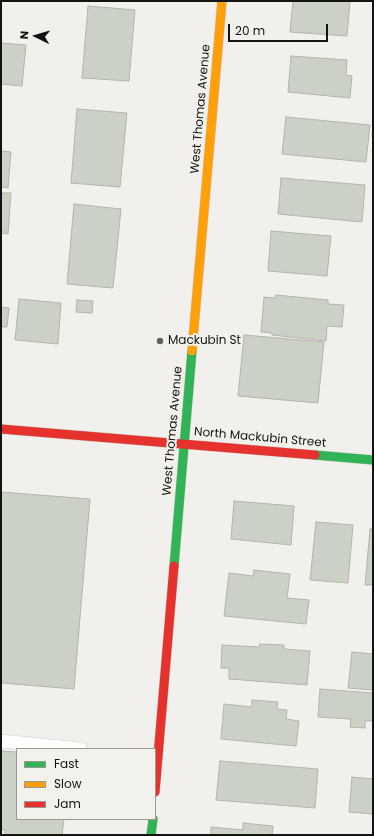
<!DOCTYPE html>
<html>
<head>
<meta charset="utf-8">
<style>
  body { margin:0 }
  #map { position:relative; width:374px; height:836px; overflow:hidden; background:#f1f0ec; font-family:Poppins,sans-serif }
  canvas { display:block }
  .frame { position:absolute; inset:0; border:2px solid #131311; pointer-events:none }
  .legend { position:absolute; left:16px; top:748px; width:140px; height:72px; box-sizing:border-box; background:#f2f1eb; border:1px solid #999894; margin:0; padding:5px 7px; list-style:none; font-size:12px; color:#131311 }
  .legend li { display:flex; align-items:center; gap:8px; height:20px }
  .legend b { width:20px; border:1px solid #999894 }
  .north { position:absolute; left:16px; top:16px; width:40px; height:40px; -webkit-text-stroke:3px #f2f1eb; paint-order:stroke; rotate:275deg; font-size:11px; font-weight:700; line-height:16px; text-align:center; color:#131311 }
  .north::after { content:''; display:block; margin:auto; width:14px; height:18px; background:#131311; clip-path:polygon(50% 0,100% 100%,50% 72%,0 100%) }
  .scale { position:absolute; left:228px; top:24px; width:100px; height:18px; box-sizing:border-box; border:2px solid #131311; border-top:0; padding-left:5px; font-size:12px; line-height:14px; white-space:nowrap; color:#131311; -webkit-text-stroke:3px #f2f1eb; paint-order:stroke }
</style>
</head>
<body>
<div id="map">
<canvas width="374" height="836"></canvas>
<div class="frame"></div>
<ul class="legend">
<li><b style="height:5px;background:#30b455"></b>Fast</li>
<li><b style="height:5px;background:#ff9f0a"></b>Slow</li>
<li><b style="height:5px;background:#e5322d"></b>Jam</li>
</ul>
<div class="north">N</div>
<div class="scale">20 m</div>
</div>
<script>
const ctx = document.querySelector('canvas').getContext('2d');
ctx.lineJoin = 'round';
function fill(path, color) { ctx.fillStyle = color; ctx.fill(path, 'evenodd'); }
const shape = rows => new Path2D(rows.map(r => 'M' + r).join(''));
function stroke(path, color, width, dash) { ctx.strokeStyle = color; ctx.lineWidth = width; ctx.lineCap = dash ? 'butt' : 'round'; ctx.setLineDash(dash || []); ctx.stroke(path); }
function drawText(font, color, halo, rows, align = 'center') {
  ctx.font = font + ' Poppins,sans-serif'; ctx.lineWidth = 4; ctx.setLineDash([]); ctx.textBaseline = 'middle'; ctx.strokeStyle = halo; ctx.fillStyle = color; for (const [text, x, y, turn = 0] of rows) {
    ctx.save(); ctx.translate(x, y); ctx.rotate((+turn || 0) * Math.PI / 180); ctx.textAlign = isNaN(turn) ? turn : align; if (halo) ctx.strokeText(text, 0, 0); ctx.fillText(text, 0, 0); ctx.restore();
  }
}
const building = shape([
  [293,1,350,1,347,36,290,32,293,1],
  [88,6,135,10,129,81,82,78,88,6],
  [1,43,26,45,22,86,1,84,1,43],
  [291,56,347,60,346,75,352,76,350,98,288,92,291,56],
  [77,109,127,113,120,187,71,183,77,109],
  [286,117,370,125,366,162,282,154,286,117],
  [1,151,11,152,8,188,1,187,1,151],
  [281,178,365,185,362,222,278,214,281,178],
  [1,193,11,193,8,234,1,233,1,193],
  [74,204,121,209,113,288,67,284,74,204],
  [271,231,331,236,327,276,268,271,271,231],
  [276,295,328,300,328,304,344,305,342,327,327,326,326,341,272,335,272,333,261,332,264,297,275,298,276,295],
  [19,299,61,303,58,344,15,340,19,299],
  [77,300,93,301,92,313,76,312,77,300],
  [1,307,9,308,7,327,1,327,1,307],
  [244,335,324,342,318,403,238,396,244,335],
  [1,492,90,499,74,689,1,683,1,492],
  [234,501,294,506,291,545,231,539,234,501],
  [316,522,353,525,348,583,310,580,316,522],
  [370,529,373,529,373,585,365,585,370,529],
  [254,570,290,574,287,598,309,600,306,624,224,616,229,573,253,576,254,570],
  [260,644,284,645,284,649,310,651,307,685,229,679,229,668,221,668,222,645,259,647,260,644],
  [352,652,373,654,373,690,348,688,352,652],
  [320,689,373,693,373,721,365,721,365,728,350,727,351,719,318,717,320,689],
  [252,700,278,702,277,709,287,710,286,719,299,721,296,746,221,739,224,704,252,707,252,700],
  [1,751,17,752,17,819,64,819,62,835,5,835,5,830,1,830,1,751],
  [220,761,318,769,315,808,216,800,220,761],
  [352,777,373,779,373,814,349,812,352,777],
  [243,823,273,826,272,835,211,835,211,827,243,830,243,823]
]);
const lane = shape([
  [1,741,81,749]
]);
const fast = shape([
  [315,455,373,460],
  [174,566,192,351],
  [151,835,153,819]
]);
const slow = shape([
  [192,351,222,1]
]);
const jam = shape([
  [1,429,315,455],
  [155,792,174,566]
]);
const markers = [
  [160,341,4,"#61605e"]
];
const streetNames = [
  ["West Thomas Avenue",201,109,-85],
  ["West Thomas Avenue",173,431,-85],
  ["North Mackubin Street",260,438,5]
];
const poiNames = [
  ["Mackubin St",168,341]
];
fill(building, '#ccd1c5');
stroke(building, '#b3b3b1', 1);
stroke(lane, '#cfcecb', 14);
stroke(fast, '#cfcecb', 10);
stroke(slow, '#cfcecb', 10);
stroke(jam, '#cfcecb', 10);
stroke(lane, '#fdfdfc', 13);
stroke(fast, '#30b455', 9);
stroke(slow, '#ff9f0a', 9);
stroke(jam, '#e5322d', 9);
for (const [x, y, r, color] of markers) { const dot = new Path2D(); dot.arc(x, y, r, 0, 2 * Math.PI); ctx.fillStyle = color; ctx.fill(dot); stroke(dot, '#f2f1eb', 1.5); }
drawText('12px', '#131311', '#f2f1eb', streetNames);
drawText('12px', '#131311', '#f2f1eb', poiNames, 'left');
</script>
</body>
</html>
